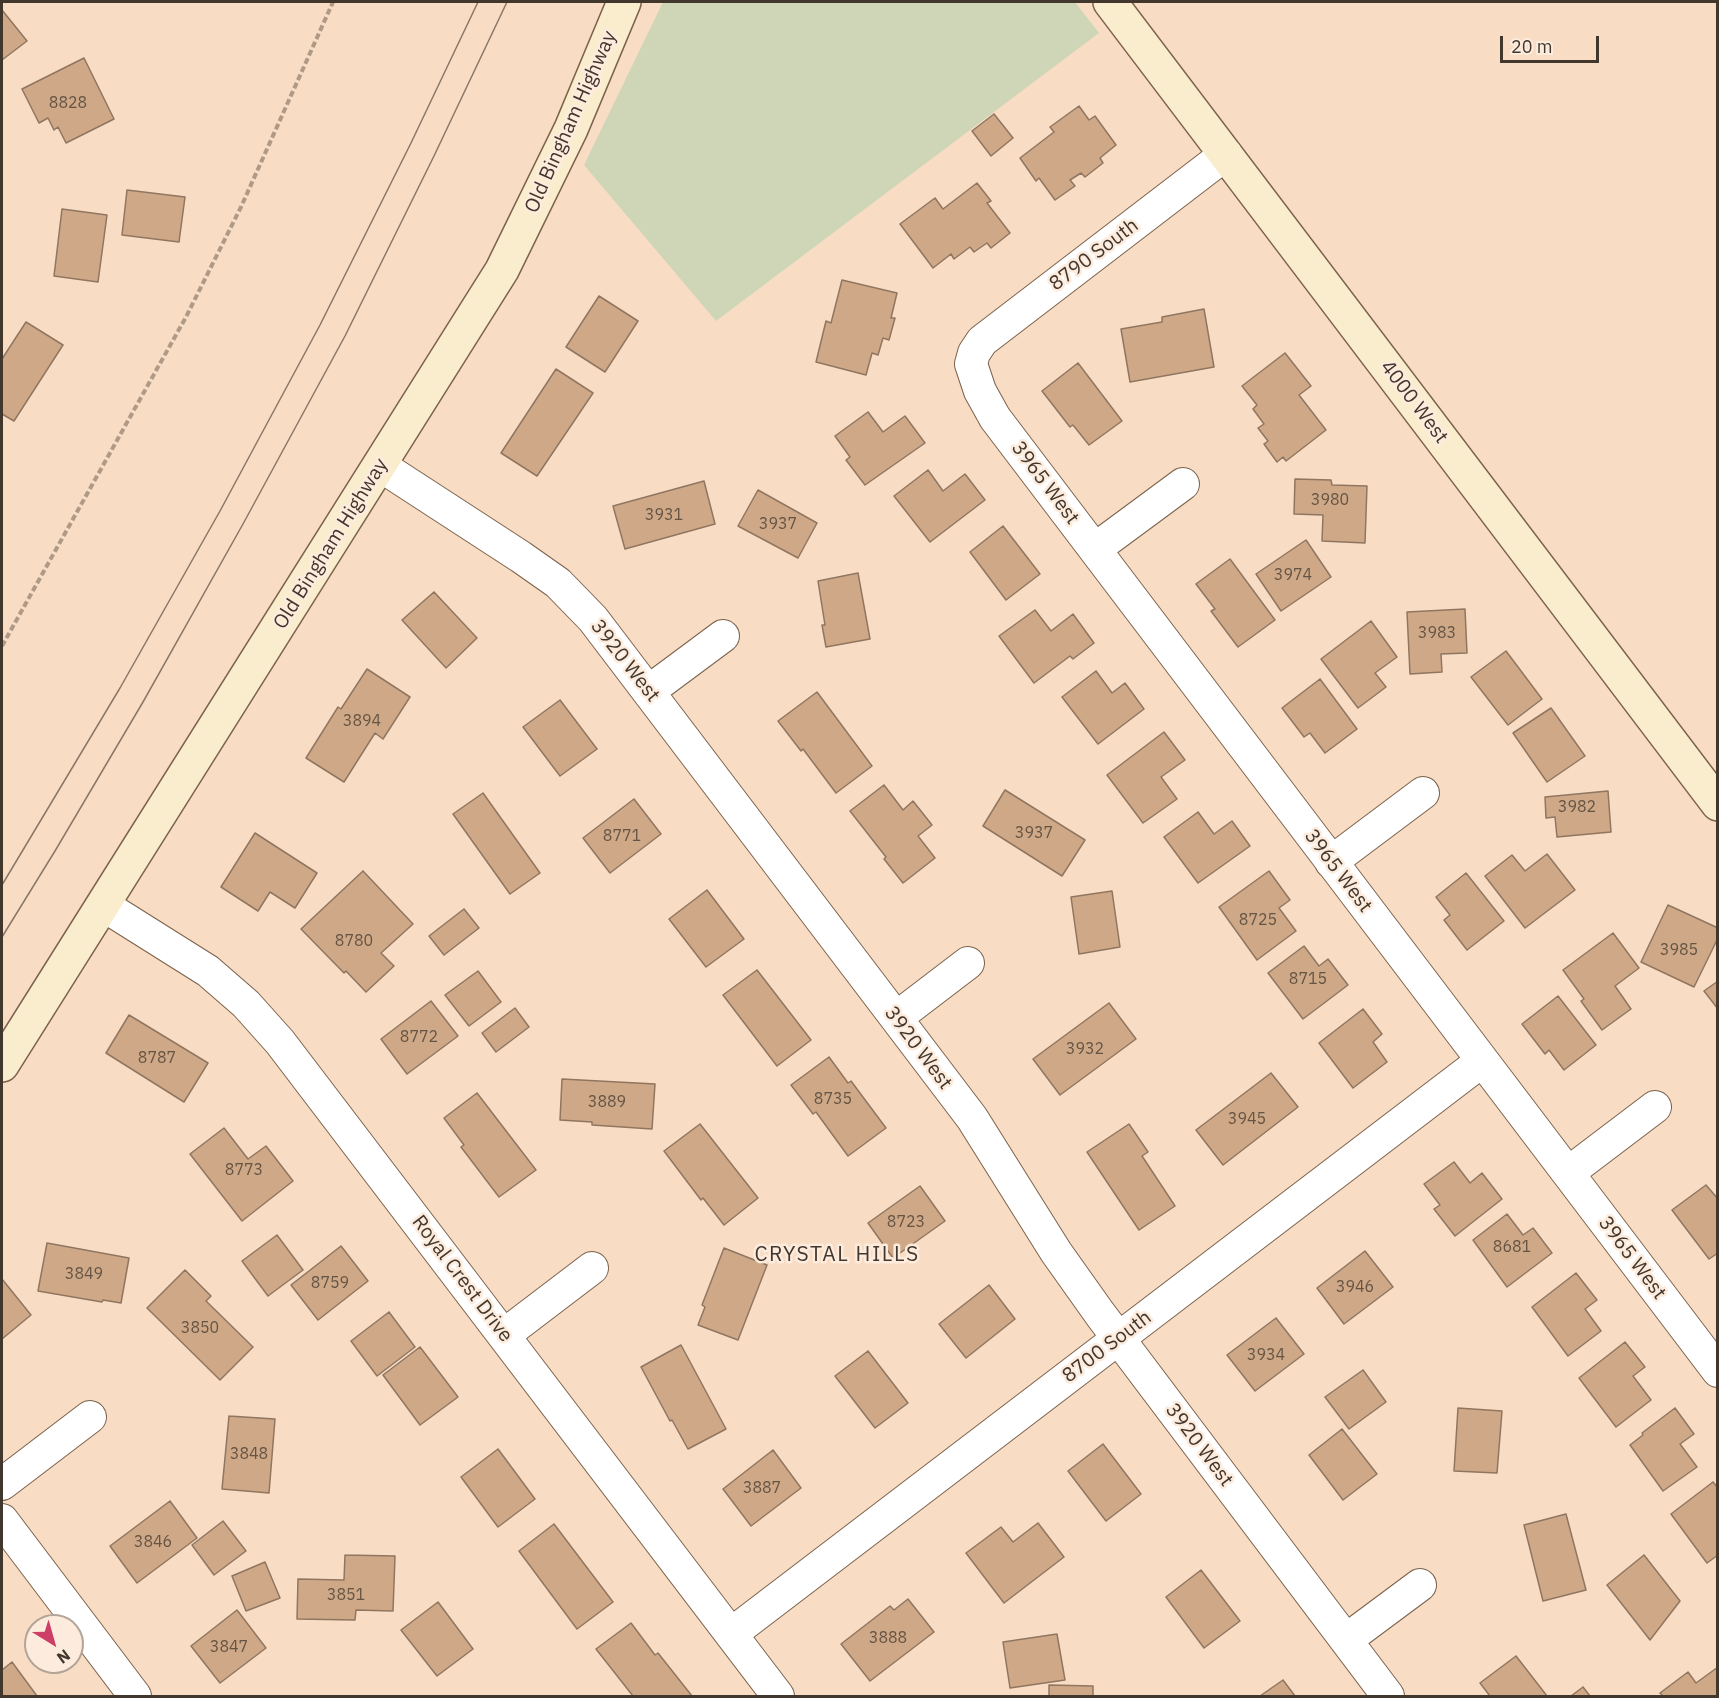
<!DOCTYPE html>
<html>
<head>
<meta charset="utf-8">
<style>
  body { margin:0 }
  #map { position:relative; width:1719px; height:1698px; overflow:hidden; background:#f9dcc4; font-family:"IBM Plex Sans",sans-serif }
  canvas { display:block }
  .frame { position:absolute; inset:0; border:3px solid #42372d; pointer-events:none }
  .north { position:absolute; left:24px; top:1614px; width:60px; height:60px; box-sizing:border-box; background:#fdecdd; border:2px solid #b2a497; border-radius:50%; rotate:143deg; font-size:16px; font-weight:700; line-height:24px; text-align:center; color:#42372d }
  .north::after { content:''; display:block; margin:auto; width:21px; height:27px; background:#cd3f67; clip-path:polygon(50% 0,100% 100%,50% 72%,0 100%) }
  .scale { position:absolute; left:1500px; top:36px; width:99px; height:27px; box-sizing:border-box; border:3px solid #42372d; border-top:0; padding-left:8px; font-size:18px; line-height:21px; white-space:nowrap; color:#42372d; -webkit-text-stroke:4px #fdecdd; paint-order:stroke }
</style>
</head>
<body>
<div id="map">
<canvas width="1719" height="1698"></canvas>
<div class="frame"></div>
<div class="north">N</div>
<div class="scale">20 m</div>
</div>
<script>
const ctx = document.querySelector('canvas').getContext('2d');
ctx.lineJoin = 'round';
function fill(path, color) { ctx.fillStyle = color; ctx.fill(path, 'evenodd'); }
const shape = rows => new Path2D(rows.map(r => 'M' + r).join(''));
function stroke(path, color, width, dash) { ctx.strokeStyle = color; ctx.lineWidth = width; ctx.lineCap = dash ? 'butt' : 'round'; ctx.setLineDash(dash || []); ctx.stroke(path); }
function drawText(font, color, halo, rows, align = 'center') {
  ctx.font = font + ' "IBM Plex Sans",sans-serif'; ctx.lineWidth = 5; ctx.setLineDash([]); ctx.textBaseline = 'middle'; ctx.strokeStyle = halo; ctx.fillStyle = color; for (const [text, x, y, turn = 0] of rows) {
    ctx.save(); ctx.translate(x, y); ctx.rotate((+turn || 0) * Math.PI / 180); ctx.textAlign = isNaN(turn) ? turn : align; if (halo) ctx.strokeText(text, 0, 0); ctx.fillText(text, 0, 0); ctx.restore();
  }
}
const green = shape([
  [663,2,1075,2,1099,33,716,321,584,165]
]);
const building = shape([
  [2,10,27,41,2,60,2,10],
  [84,58,114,119,66,143,58,127,54,130,48,118,39,123,22,89,84,58],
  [1079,106,1089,120,1095,116,1116,145,1100,158,1103,163,1085,177,1081,173,1070,180,1075,186,1055,200,1039,178,1036,181,1020,158,1054,132,1050,127,1079,106],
  [994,114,1013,138,991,156,972,131,994,114],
  [977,183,991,201,987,203,1010,233,991,248,987,243,974,252,970,247,954,259,951,254,933,268,900,224,935,198,943,209,977,183],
  [127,190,185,197,179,242,122,235,127,190],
  [62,209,107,215,98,282,54,276,62,209],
  [842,280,897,293,891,318,895,318,889,340,883,338,878,355,872,353,866,375,816,362,826,321,831,323,842,280],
  [599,296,638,321,605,372,566,347,599,296],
  [1204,309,1214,367,1130,382,1121,329,1162,322,1162,317,1204,309],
  [26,322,63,345,14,421,2,414,2,359,26,322],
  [1285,353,1311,386,1299,395,1326,430,1286,461,1283,457,1277,462,1264,444,1268,441,1258,428,1264,424,1253,409,1257,405,1242,386,1285,353],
  [1078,363,1122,421,1089,445,1073,425,1070,427,1042,391,1078,363],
  [556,369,593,393,537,476,501,453,556,369],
  [868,412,883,432,905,416,925,443,865,485,846,460,850,457,835,436,868,412],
  [928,470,943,491,965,474,985,500,930,542,894,496,928,470],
  [1295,479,1331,480,1332,485,1367,486,1365,543,1322,541,1323,515,1294,514,1295,479],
  [704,481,715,524,625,549,613,506,704,481],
  [758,490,817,523,798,558,738,526,758,490],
  [1003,526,1040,574,1006,600,970,552,1003,526],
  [1306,540,1331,577,1281,611,1256,574,1306,540],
  [1230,559,1275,620,1238,647,1211,611,1215,609,1196,584,1230,559],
  [858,573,870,639,826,647,822,625,825,625,818,581,858,573],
  [434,592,477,638,446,668,402,620,434,592],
  [1465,609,1467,653,1441,654,1442,672,1410,674,1407,612,1465,609],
  [1035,610,1051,631,1073,614,1094,643,1073,659,1070,656,1034,683,999,636,1035,610],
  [1371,621,1397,657,1375,673,1386,687,1358,708,1321,659,1371,621],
  [1506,651,1542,699,1508,725,1471,677,1506,651],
  [367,669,410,697,383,739,375,733,344,782,306,758,338,707,341,709,367,669],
  [1096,671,1112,693,1125,683,1144,709,1098,744,1062,697,1096,671],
  [1320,679,1357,729,1325,753,1310,733,1304,737,1282,708,1320,679],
  [817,692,872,766,836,793,803,749,801,751,778,721,817,692],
  [560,700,597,749,560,776,523,727,560,700],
  [1551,708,1585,756,1547,782,1513,733,1551,708],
  [1164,732,1185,760,1161,777,1177,799,1143,823,1107,775,1164,732],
  [884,785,903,810,913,801,932,825,918,836,935,858,903,883,884,859,886,857,850,811,884,785],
  [1005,790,1085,840,1062,876,983,826,1005,790],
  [1608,791,1611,832,1557,837,1555,817,1546,818,1545,797,1608,791],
  [483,793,540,873,510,894,453,814,483,793],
  [634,799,661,834,610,873,583,838,634,799],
  [1198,812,1214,834,1232,821,1250,846,1198,883,1164,837,1198,812],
  [255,833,317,873,295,908,270,892,258,911,221,887,255,833],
  [1547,854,1575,890,1525,928,1485,876,1512,855,1525,871,1547,854],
  [363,871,413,924,381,953,394,966,366,992,346,971,344,973,301,929,363,871],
  [1269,871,1290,900,1279,908,1296,931,1257,960,1219,907,1269,871],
  [1466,873,1504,921,1467,950,1444,920,1450,915,1436,897,1466,873],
  [707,890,744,939,706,967,669,919,707,890],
  [1112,891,1120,947,1079,954,1071,897,1112,891],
  [1668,905,1718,928,1718,938,1694,987,1641,962,1668,905],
  [464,909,479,928,444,955,429,936,464,909],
  [1613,933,1639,968,1615,986,1631,1009,1602,1030,1581,1001,1584,999,1563,970,1613,933],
  [1304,946,1319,966,1328,959,1348,985,1303,1019,1268,973,1304,946],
  [757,970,811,1040,777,1066,723,995,757,970],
  [478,971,501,1002,469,1026,445,995,478,971],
  [1718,981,1718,1009,1704,991,1718,981],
  [1558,996,1596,1045,1564,1070,1549,1050,1545,1054,1522,1024,1558,996],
  [431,1001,458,1036,407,1074,381,1039,431,1001],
  [1109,1003,1136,1039,1060,1095,1033,1059,1109,1003],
  [515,1008,529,1027,496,1052,482,1033,515,1008],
  [1363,1009,1382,1034,1373,1042,1387,1062,1353,1088,1319,1043,1363,1009],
  [129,1015,208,1063,184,1102,106,1053,129,1015],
  [829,1057,848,1083,851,1081,886,1128,848,1156,816,1112,813,1114,791,1085,829,1057],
  [1271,1073,1298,1107,1223,1165,1196,1130,1271,1073],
  [562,1079,655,1084,652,1129,592,1125,592,1122,560,1120,562,1079],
  [477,1093,536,1170,499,1197,461,1147,464,1145,444,1118,477,1093],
  [700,1124,758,1198,724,1225,703,1198,701,1200,664,1151,700,1124],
  [1129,1124,1148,1152,1142,1156,1175,1206,1139,1230,1087,1152,1129,1124],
  [224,1128,248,1159,266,1146,293,1181,242,1221,190,1154,224,1128],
  [1454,1162,1470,1183,1482,1173,1502,1199,1455,1236,1434,1209,1440,1205,1424,1184,1454,1162],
  [1706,1185,1718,1199,1718,1253,1709,1259,1672,1210,1706,1185],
  [920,1186,945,1221,893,1258,868,1223,920,1186],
  [1507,1214,1523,1235,1533,1228,1552,1253,1507,1287,1473,1240,1507,1214],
  [277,1235,303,1270,268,1296,242,1261,277,1235],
  [47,1243,129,1258,121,1303,103,1300,102,1302,38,1291,47,1243],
  [341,1246,368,1281,318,1320,291,1285,341,1246],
  [724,1248,767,1265,738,1340,698,1325,705,1307,702,1305,724,1248],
  [1365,1251,1393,1287,1344,1324,1317,1288,1365,1251],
  [185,1270,211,1296,206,1301,253,1347,220,1380,147,1308,185,1270],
  [1576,1273,1597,1300,1585,1309,1601,1331,1568,1356,1532,1307,1576,1273],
  [2,1279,31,1315,2,1339,2,1279],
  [989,1285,1015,1319,966,1358,939,1324,989,1285],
  [389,1312,415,1347,377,1376,351,1341,389,1312],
  [1276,1318,1304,1354,1255,1391,1227,1355,1276,1318],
  [1625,1342,1645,1367,1633,1376,1651,1400,1616,1427,1579,1378,1625,1342],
  [681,1345,726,1429,688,1449,672,1420,670,1421,641,1367,681,1345],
  [420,1347,458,1397,420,1425,383,1375,420,1347],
  [868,1351,908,1403,875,1428,835,1376,868,1351],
  [1363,1370,1386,1402,1349,1429,1325,1397,1363,1370],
  [1458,1408,1502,1411,1497,1473,1454,1471,1458,1408],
  [1675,1408,1694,1434,1680,1444,1697,1467,1663,1491,1630,1445,1643,1435,1642,1433,1675,1408],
  [229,1416,275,1419,269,1493,222,1489,229,1416],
  [1342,1429,1377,1474,1343,1500,1309,1455,1342,1429],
  [1103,1444,1141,1494,1106,1521,1068,1471,1103,1444],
  [498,1449,535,1499,498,1527,461,1477,498,1449],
  [773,1450,801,1488,751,1526,723,1489,773,1450],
  [1713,1482,1718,1488,1718,1555,1707,1563,1671,1514,1713,1482],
  [170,1501,197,1538,137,1583,110,1546,170,1501],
  [1566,1514,1586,1590,1543,1601,1524,1525,1566,1514],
  [223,1521,246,1551,214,1575,192,1545,223,1521],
  [1038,1523,1064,1557,1004,1603,966,1553,1001,1527,1013,1542,1038,1523],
  [554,1524,613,1602,577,1629,519,1551,554,1524],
  [345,1555,395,1556,393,1611,356,1610,355,1620,297,1619,298,1579,344,1580,345,1555],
  [1644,1555,1680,1601,1650,1640,1607,1585,1644,1555],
  [265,1562,280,1598,246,1611,232,1576,265,1562],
  [1201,1570,1240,1621,1204,1648,1166,1597,1201,1570],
  [908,1599,934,1632,870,1681,841,1644,890,1606,894,1610,908,1599],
  [438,1602,473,1649,437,1676,401,1630,438,1602],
  [237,1610,266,1648,220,1683,191,1646,237,1610],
  [631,1623,655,1655,658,1653,692,1696,633,1696,596,1649,631,1623],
  [1057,1634,1065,1680,1010,1688,1003,1642,1057,1634],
  [1516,1656,1547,1696,1490,1696,1480,1683,1516,1656],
  [12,1662,37,1696,2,1696,2,1670,12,1662],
  [1718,1667,1718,1696,1663,1696,1660,1693,1688,1672,1696,1683,1718,1667],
  [1283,1680,1295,1696,1260,1696,1283,1680],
  [1049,1685,1093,1686,1093,1696,1049,1696,1049,1685],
  [1583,1687,1590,1696,1571,1696,1583,1687]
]);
const path = shape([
  [2,646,186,317,241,207,333,2]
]);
const street = shape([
  [1226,154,982,341,974,353,971,364,980,391,995,418,1718,1371],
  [381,466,521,557,558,583,593,619,972,1118,1056,1252,1100,1314,1388,1696],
  [1095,549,1183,484],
  [649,691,723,636],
  [1331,862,1423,793],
  [103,905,208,971,246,1004,280,1042,778,1696],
  [896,1018,968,963],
  [1568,1173,1655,1107],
  [504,1335,592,1268],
  [2,1484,90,1417],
  [2,1520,135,1696],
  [731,1634,1482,1061],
  [1346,1640,1420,1585]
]);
const secondary = shape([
  [1110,2,1718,804],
  [2,1065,502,270,571,129,624,2]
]);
const tram = shape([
  [2,885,120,688,220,511,320,325,411,143,478,2],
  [2,937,55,851,143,702,243,524,345,336,434,156,507,2]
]);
const numberNames = [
  ["8828",68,103],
  ["3980",1330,500],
  ["3931",664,515],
  ["3937",778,524],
  ["3974",1293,575],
  ["3983",1437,633],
  ["3894",362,721],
  ["3982",1577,807],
  ["3937",1034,833],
  ["8771",622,836],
  ["8725",1258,920],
  ["8780",354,941],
  ["3985",1679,950],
  ["8715",1308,979],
  ["8772",419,1037],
  ["3932",1085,1049],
  ["8787",157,1058],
  ["8735",833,1099],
  ["3889",607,1102],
  ["3945",1247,1119],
  ["8773",244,1170],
  ["8723",906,1222],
  ["8681",1512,1247],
  ["3849",84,1274],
  ["8759",330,1283],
  ["3946",1355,1287],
  ["3850",200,1328],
  ["3934",1266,1355],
  ["3848",249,1454],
  ["3887",762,1488],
  ["3846",153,1542],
  ["3851",346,1595],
  ["3888",888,1638],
  ["3847",229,1647]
];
const streetNames = [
  ["Old Bingham Highway",571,122,-66],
  ["8790 South",1094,255,-37],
  ["4000 West",1414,402,53],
  ["3965 West",1045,483,53],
  ["Old Bingham Highway",331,544,-58],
  ["3920 West",625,661,52],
  ["3965 West",1338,871,53],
  ["3920 West",918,1048,53],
  ["3965 West",1632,1258,53],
  ["Royal Crest Drive",462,1279,53],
  ["8700 South",1107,1347,-37],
  ["3920 West",1199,1445,53]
];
const neighbourhoodNames = [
  ["CRYSTAL HILLS",837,1255]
];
fill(green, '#ced6b7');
fill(building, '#cfa987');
stroke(building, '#907660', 1.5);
stroke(street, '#7b624c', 34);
stroke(secondary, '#7b624c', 36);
stroke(path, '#af9a87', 4, [6, 3]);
stroke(street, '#fff', 32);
stroke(secondary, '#faedcd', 33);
stroke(tram, '#897767', 1.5);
drawText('16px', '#655444', null, numberNames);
drawText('20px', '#42372d', '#fdecdd', streetNames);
ctx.letterSpacing = '1.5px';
drawText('21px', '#42372d', '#fdecdd', neighbourhoodNames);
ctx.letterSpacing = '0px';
</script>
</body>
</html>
